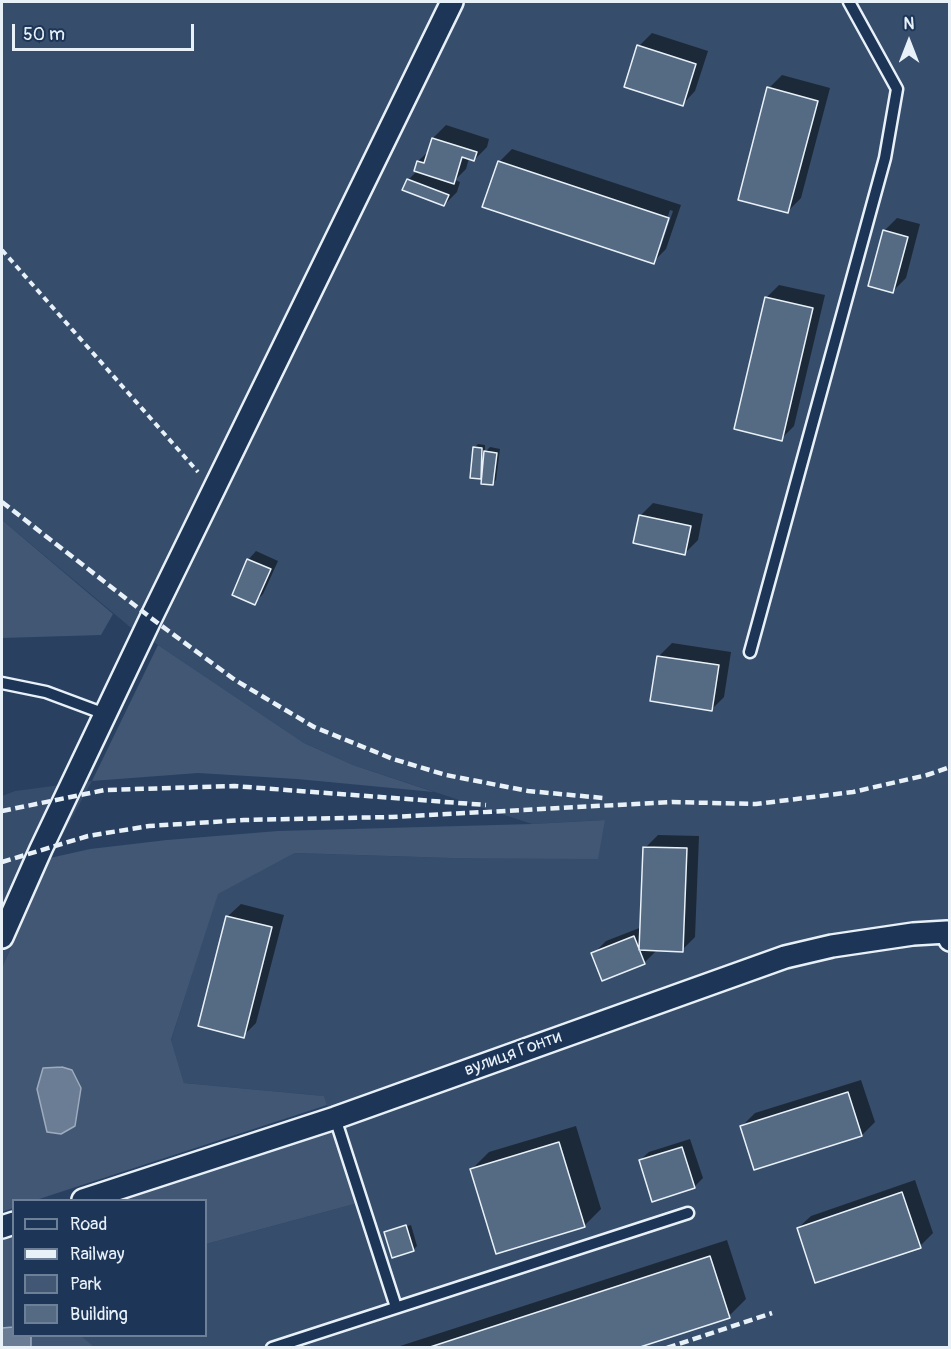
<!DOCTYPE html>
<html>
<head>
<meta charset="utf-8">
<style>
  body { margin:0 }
  #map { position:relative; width:951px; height:1349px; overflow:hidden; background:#294061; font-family:Pangolin,sans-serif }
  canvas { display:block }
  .frame { position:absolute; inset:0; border:3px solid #e8f1f8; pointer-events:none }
  .legend { position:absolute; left:12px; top:1199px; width:195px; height:138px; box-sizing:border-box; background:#1d3557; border:2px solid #6e8097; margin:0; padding:8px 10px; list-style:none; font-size:18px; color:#e8f1f8 }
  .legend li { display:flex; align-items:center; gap:12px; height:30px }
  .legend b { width:30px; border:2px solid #6e8097 }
  .north { position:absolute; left:879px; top:12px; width:60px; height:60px; -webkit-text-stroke:4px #1d3557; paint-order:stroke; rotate:0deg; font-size:16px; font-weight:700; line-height:24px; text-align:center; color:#e8f1f8 }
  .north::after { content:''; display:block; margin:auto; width:21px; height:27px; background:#e8f1f8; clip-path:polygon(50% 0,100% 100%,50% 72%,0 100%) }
  .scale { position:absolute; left:12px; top:24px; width:182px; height:27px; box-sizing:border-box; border:3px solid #e8f1f8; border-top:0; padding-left:8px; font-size:18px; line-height:21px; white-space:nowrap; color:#e8f1f8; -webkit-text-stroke:4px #1d3557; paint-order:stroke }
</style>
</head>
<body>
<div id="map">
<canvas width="951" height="1349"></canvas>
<div class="frame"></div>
<ul class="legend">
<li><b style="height:8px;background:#1d3557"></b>Road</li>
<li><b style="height:8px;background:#e8f1f8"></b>Railway</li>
<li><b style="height:16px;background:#415774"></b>Park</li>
<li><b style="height:16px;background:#556a83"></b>Building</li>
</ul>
<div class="north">N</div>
<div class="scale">50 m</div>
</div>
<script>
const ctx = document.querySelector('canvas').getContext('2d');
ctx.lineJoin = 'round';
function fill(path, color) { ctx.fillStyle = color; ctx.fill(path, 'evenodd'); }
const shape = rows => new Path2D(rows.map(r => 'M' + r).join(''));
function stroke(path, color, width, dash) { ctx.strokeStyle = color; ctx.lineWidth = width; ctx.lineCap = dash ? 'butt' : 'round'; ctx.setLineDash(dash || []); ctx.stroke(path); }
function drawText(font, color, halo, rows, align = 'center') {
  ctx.font = font + ' Pangolin,sans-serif'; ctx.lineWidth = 4.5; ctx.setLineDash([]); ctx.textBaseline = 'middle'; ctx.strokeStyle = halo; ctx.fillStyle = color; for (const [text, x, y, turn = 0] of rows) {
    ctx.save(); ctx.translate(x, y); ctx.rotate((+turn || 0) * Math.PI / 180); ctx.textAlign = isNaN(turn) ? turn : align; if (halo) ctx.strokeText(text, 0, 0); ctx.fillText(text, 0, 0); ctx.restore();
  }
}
const built = shape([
  [2,2,949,2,949,1347,2,1348,14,1336,206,1336,206,1244,358,1203,324,1096,184,1083,171,1041,217,894,295,853,450,858,604,820,532,824,353,765,304,743,158,645,143,635,142,637,2,520],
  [92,781,50,858,2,968,2,796,15,791]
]);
const green = shape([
  [2,520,113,614,101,635,2,638],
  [158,645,304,743,353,765,434,792,297,779,198,773,92,781],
  [605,820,598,859,450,858,295,853,218,894,171,1040,184,1083,324,1096,327,1105,36,1200,14,1200,13,1208,2,1212,2,968,50,858,90,849,167,840,278,831,532,824],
  [334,1128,358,1203,206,1244,206,1200,116,1200,213,1166],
  [13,1236,14,1336,81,1336,94,1347,2,1347,2,1240]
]);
const water = shape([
  [62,1067,72,1070,81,1088,75,1126,61,1134,47,1132,37,1089,43,1068,62,1067],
  [13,1327,14,1336,31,1336,31,1347,2,1347,2,1328,13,1327]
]);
const shadow = shape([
  [652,33,708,51,695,91,683,104,639,46],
  [782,75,830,88,801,198,788,211,769,88],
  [446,125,489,139,487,147,474,160,469,158,466,169,455,180,460,182,457,192,444,205,408,180,417,171,418,161,429,151,433,138],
  [512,149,681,205,666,249,653,262,499,162],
  [670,210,673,211,660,249,657,249],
  [897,218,920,224,906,278,893,291,884,231],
  [779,285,825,295,794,426,781,439,766,298],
  [478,444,485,445,485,452,490,447,500,449,496,480,492,484,483,477,472,477,474,448],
  [653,503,703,514,698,540,685,553,640,516],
  [256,551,278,561,263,594,254,603,248,560],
  [672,643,731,652,724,697,711,710,659,656],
  [658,835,699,836,695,937,682,950,658,949,644,963,593,954,606,941,642,927,645,848],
  [241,904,284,915,256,1023,243,1036,228,916],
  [861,1080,875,1122,862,1135,755,1168,742,1126,755,1113],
  [576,1126,601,1209,584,1226,472,1169,489,1152],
  [690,1139,703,1178,694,1187,640,1160,649,1152],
  [915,1180,933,1233,920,1246,798,1228,811,1216],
  [411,1225,417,1246,414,1249,393,1256,385,1232,388,1230,388,1232],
  [727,1240,746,1299,729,1316,632,1348,394,1348]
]);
const building = shape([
  [637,45,696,64,683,106,624,87,637,45],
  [767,87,818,101,788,213,738,200,767,87],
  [432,138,477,152,474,161,462,157,454,184,414,171,417,161,424,163,432,138],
  [498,161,669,218,654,264,482,207,498,161],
  [407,179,449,195,444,206,402,190,407,179],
  [883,230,908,237,893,293,868,286,883,230],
  [765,297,813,308,782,441,734,429,765,297],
  [473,447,482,448,481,479,470,478,473,447],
  [484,451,497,453,493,485,481,484,484,451],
  [639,515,691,526,685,555,633,543,639,515],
  [247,559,271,569,255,605,232,595,247,559],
  [657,656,719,665,712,711,650,701,657,656],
  [643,847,687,848,683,952,639,950,643,847],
  [226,916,272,927,244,1038,198,1026,226,916],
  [634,936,645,964,602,981,591,953,634,936],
  [848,1092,862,1136,754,1170,740,1126,848,1092],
  [559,1142,585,1227,496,1254,470,1169,559,1142],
  [682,1147,695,1188,652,1202,639,1160,682,1147],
  [902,1192,921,1248,815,1283,797,1228,902,1192],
  [406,1225,414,1251,392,1258,384,1232,406,1225],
  [710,1256,730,1318,637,1348,427,1348,710,1256]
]);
const path = shape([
  [2,250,198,472]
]);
const lane = shape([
  [750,652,885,158,897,89,849,2],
  [2,683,46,692,105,714],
  [335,1118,396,1307],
  [272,1348,688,1213]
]);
const street = shape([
  [2,937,41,849,151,618,452,2],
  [83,1200,335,1118,785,957,832,946,913,934,947,932,950,940],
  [2,1227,14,1223]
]);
const rail = shape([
  [2,502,151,618,235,680,314,727,393,759,446,775,528,791,603,798],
  [2,811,105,790,234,786,486,805],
  [2,862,88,836,149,826,244,820,392,817,672,802,756,804,853,792,927,775,950,767],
  [667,1348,772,1313]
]);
const streetNames = [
  ["вулиця Гонти",513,1054,-20]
];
fill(built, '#364d6b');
fill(green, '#415774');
fill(water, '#6b7c95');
stroke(water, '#9dabbd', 1.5);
fill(shadow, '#0007');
fill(building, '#556a83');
stroke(building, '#e8f1f8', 1.5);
stroke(lane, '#e8f1f8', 15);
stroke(street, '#e8f1f8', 26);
stroke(path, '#e8f1f8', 4, [6, 4.5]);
stroke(lane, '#1d3557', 10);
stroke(street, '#1d3557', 21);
stroke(rail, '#e8f1f8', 4.5, [9, 4.5]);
drawText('18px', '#e8f1f8', '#1d3557', streetNames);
</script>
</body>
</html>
